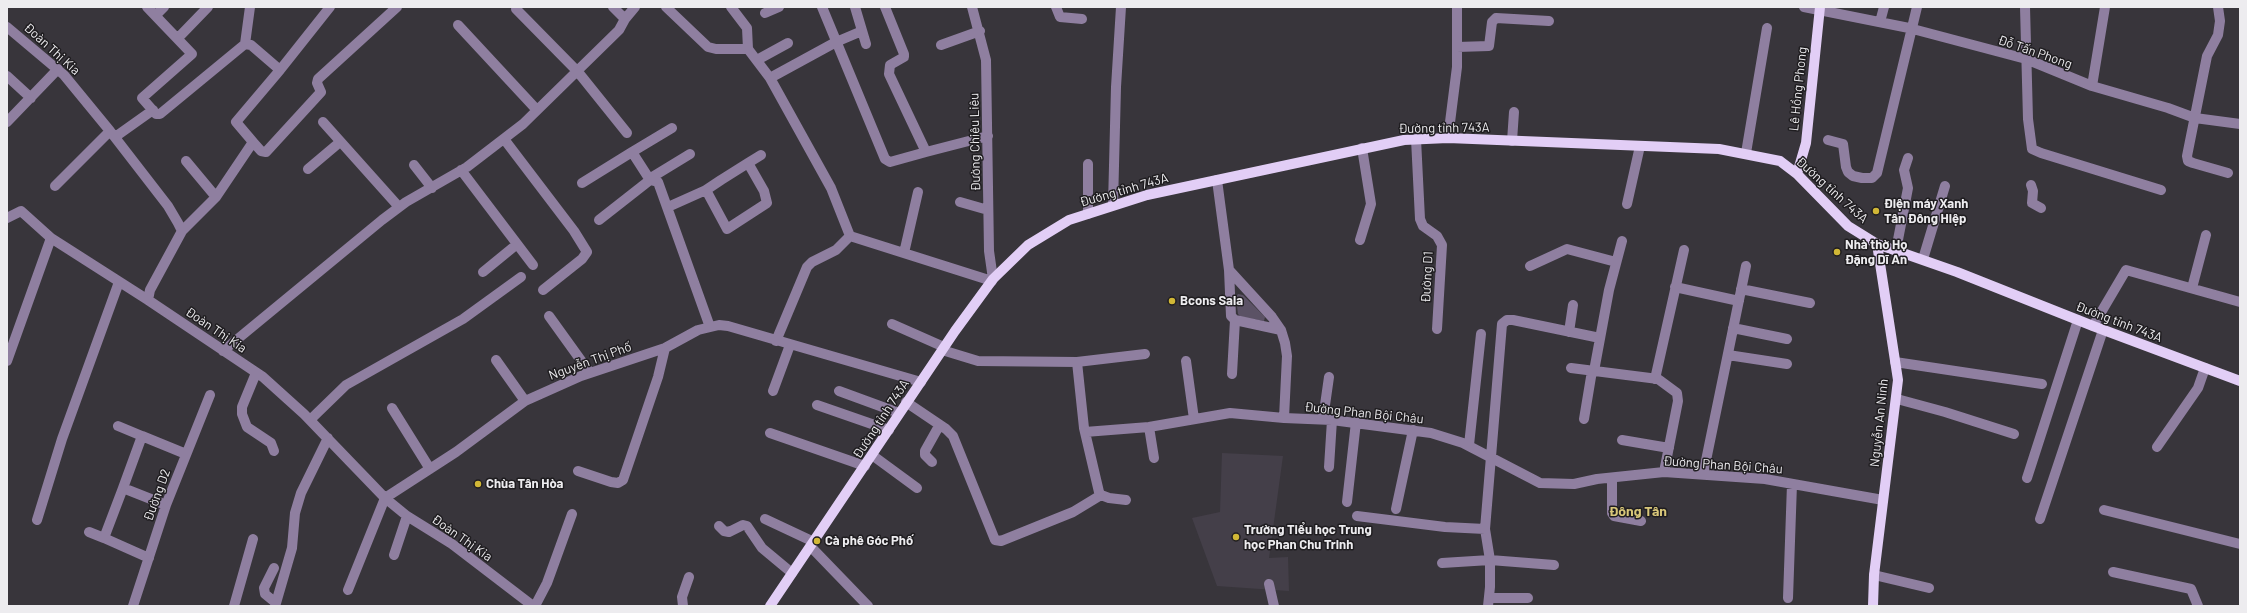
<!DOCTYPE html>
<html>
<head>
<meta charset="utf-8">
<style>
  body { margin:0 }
  #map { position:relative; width:2247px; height:613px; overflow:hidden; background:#38353b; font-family:Barlow,sans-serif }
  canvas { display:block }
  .frame { position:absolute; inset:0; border:8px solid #edecef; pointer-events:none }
</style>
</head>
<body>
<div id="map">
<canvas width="2247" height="613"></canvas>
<div class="frame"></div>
</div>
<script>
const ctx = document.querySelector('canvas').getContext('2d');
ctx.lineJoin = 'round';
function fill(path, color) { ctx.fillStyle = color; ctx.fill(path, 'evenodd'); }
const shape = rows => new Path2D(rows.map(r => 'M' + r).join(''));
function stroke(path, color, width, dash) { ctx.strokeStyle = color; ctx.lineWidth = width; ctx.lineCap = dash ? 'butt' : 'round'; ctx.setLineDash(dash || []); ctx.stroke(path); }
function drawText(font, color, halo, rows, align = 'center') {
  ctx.font = font + ' Barlow,sans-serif'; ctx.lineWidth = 3; ctx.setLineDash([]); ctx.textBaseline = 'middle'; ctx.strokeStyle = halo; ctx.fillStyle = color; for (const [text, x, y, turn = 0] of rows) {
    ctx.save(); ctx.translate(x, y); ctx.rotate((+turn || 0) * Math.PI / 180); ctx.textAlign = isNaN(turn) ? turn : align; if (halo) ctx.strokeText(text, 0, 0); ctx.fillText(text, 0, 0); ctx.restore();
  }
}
const built = shape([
  [1222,453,1283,456,1269,558,1288,557,1289,591,1217,586,1192,518,1220,512]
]);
const green = shape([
  [1238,294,1243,295,1265,317,1264,321,1241,317,1238,314,1236,297]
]);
const minor = shape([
  [147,7,192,54,142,98,156,114,160,114,245,44,251,45,280,70],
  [613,7,625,19],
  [666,7,708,47,716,49,748,49],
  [731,7,747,28,748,49,770,78,831,188,850,236,992,281],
  [822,7,885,159,890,162,926,152],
  [855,7,866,44],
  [885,7,904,54,904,57,890,65,889,74,926,152,988,136],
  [972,7,986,60,989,251,993,279],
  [1056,7,1060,17,1082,19],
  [1804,7,1909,28,2026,59,2092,86,2168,108,2195,118,2240,124],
  [2025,7,2028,119,2032,149,2041,153,2161,190],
  [2218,7,2220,21,2218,35,2207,56,2187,156,2188,161,2193,163,2228,173],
  [516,9,578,72,627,133],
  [765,13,779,7],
  [156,15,164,7],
  [1880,22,1884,7],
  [458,25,536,109],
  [7,27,64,75,110,131,168,206,178,223,182,231,150,290,148,300,263,377,304,414,385,498,407,516,452,544,533,606],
  [178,38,208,7],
  [245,44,250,7],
  [941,45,980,31],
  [1457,47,1489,46,1492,22,1496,18,1549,21],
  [757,60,788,43],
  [7,76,31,98],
  [770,78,836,42,862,31],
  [2092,86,2105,7],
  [7,122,58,69],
  [323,122,399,207],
  [115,137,153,110],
  [1448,138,1457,67,1457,7],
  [504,139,574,231,587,252,582,259,543,290],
  [1416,139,1420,219,1423,226,1437,236,1442,245,1437,329],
  [1828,140,1843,144,1846,167,1848,172,1853,176,1862,178,1872,178,1877,173,1917,7],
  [1512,141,1514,112],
  [253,142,236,122,280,70,330,7],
  [632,152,672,128],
  [1746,153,1767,28],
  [186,161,216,197],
  [748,163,764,191,767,203,727,229,706,190,721,180,748,163,761,155],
  [1088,164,1088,214],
  [414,165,432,188],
  [308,169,340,142],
  [461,170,533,265],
  [649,179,690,154],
  [1217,180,1229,270,1272,317,1281,330,1285,343,1287,356,1284,418],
  [582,183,632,152,650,180],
  [2031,185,2033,191,2032,203,2041,208],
  [55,186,110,131],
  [960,202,988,210],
  [1627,204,1640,146],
  [1113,205,1116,87,1121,7],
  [668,207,706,190],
  [7,218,21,211,51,238,148,300],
  [599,220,650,180,658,182,710,327],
  [182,231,216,197,253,142,261,151,266,152,321,92,317,83,318,79,397,7],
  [1360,240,1371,204,1362,148],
  [1896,250,1908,188,1904,170,1908,158],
  [904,253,918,192],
  [1923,259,1945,186],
  [1530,266,1567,249,1616,262],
  [1229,270,1231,316,1235,320,1281,330],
  [483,272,516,245],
  [1675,287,1739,301],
  [2192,288,2206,235],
  [1741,289,1810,303],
  [549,316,590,373],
  [892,324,944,347],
  [2093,326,2126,270,2240,302],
  [1733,328,1787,339],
  [1569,332,1573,305],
  [776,341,807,267,812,262,836,250,850,236],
  [942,350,978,361,1077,362,1084,428,1099,492,1101,495,1109,498,1126,500],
  [223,351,382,220,406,202,467,167,523,124,619,30,625,19,635,7],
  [1728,355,1787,364],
  [496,360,525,401],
  [7,361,51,238],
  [1186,361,1194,419],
  [1077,362,1145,354],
  [1895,362,2042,384],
  [1571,368,1658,379,1677,393,1678,401,1664,472],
  [1594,371,1609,290,1622,241],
  [256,373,242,407,242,414,247,427,271,443,274,451],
  [1232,374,1235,320],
  [1655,379,1684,250],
  [773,391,790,345],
  [839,391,899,413],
  [1897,399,1945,412,2014,434],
  [906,402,946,429,953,436,995,540,1001,541,1073,512,1101,495],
  [817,405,889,430],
  [392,408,430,469],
  [1323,419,1329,377],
  [1584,419,1592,371],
  [310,420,346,385,463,319,521,277],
  [118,426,142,436],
  [1149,427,1154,458],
  [1085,432,1149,427,1230,413,1284,418,1332,420,1431,433,1463,443,1540,483,1574,484,1597,479,1664,472,1765,479,1883,500],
  [770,433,865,466],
  [1622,440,1669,448],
  [1469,445,1481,334],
  [2157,447,2198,388,2205,368],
  [872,455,917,488],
  [932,462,925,455,925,451,939,426],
  [1329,467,1332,420],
  [578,471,611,482,618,483,623,480,658,377,665,348],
  [1703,475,1746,266],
  [1612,478,1612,513,1614,516,1641,521],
  [2027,478,2078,320],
  [123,488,142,436,186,454],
  [1347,502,1356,422],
  [1396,509,1413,430],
  [2104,510,2240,544],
  [1357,516,1445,527,1485,529],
  [765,519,814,542],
  [2040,519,2103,330],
  [37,520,62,439,119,282],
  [719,526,724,531,729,532,743,525,747,526,762,548,792,573],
  [89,532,104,538],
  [811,547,868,606],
  [394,555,407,516],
  [149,558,104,538,123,488,166,505],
  [1442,563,1490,560,1554,565],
  [274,568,264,588,265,594,276,603,275,606],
  [2113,572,2191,589,2198,606],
  [1874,575,1929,588],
  [1269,584,1274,606],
  [348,590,385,498,456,452,525,401,581,376,665,348,698,330,719,325,728,326,921,382],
  [1489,598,1528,598],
  [1788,598,1792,484],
  [276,603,292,548,295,513,301,493,328,438],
  [133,606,166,505,210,395],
  [234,606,253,539],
  [535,606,547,583,572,514],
  [683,606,682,597,689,577],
  [1488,606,1490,587,1490,560,1485,529,1502,324,1507,320,1513,320,1600,338]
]);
const major = shape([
  [1797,174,1806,143,1820,7],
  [770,606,955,331,993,279,1028,245,1069,220,1147,195,1404,140,1448,138,1719,149,1780,161,1797,174,1848,226,1877,244,1957,272,2093,326,2240,381],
  [1873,606,1874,575,1898,380,1877,244]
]);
const markers = [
  [1876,211,4,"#d1b736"],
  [1837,252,4,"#d1b736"],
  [1172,301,4,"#d1b736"],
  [478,484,4,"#d1b736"],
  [1236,537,4,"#d1b736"],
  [817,541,4,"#d1b736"]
];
const streetNames = [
  ["Đoàn Thị Kia",52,49,42],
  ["Đỗ Tấn Phong",2035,52,19],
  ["Lê Hồng Phong",1798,89,-84],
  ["Đường tỉnh 743A",1444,128,-1],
  ["Đường Chiêu Liêu",975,142,-91],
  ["Đường tỉnh 743A",1124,190,-16],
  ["Đường tỉnh 743A",1832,190,42],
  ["Đường D1",1427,277,-87],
  ["Đường tỉnh 743A",2119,322,21],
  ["Đoàn Thị Kia",216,330,34],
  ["Nguyễn Thị Phố",590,361,-20],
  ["Đường Phan Bội Châu",1364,413,6],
  ["Đường tỉnh 743A",881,419,-57],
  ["Nguyễn An Ninh",1879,423,-84],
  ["Đường Phan Bội Châu",1723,465,4],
  ["Đường D2",157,495,-70],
  ["Đoàn Thị Kia",462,538,35]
];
const poiNames = [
  ["Điện máy Xanh",1884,204],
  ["Tân Đông Hiệp",1884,219],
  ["Nhà thờ Họ",1845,245],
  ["Đặng Dĩ An",1845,260],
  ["Bcons Sala",1180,301],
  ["Chùa Tân Hòa",486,484],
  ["Trường Tiểu học Trung",1244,530],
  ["học Phan Chu Trinh",1244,545],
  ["Cà phê Góc Phố",825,541]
];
const neighbourhoodNames = [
  ["Đông Tân",1638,511]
];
fill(built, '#443f49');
fill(green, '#5b5265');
stroke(minor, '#8f7fa0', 10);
stroke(major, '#e2cef6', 10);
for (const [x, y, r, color] of markers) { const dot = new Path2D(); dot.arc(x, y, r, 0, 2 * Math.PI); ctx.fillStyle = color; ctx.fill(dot); stroke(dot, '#1f1d20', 1.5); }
drawText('13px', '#edecef', '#1f1d20', streetNames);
drawText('bold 13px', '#edecef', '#1f1d20', poiNames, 'left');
drawText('bold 14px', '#d9c77a', '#1f1d20', neighbourhoodNames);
</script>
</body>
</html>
